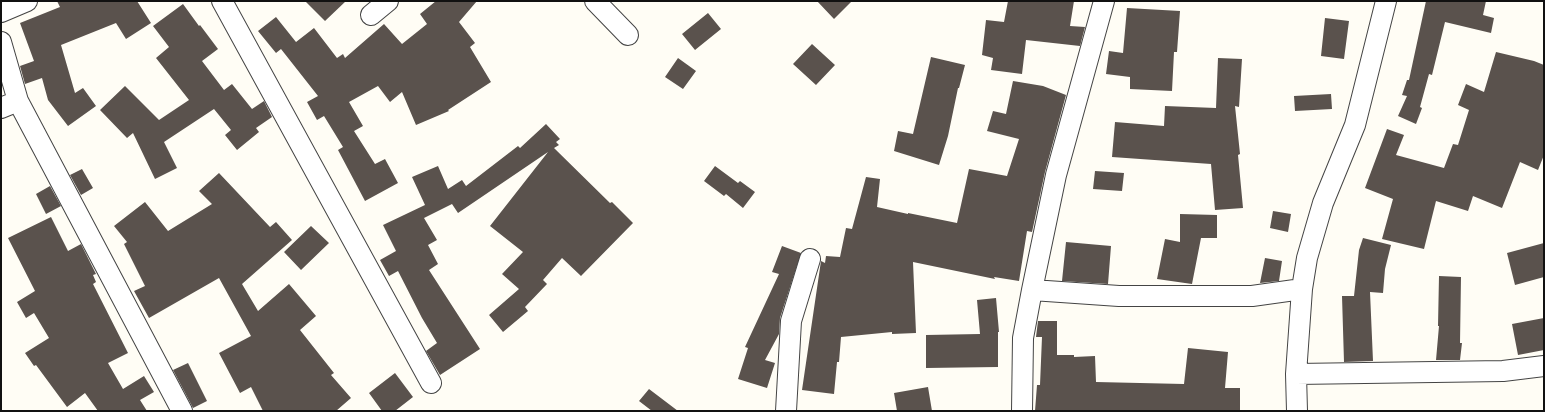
<!DOCTYPE html>
<html>
<head>
<meta charset="utf-8">
<style>
  body { margin:0 }
  #map { position:relative; width:1545px; height:412px; overflow:hidden; background:#fffdf5; font-family:Merriweather,serif }
  canvas { display:block }
  .frame { position:absolute; inset:0; border:2px solid #111; pointer-events:none }
</style>
</head>
<body>
<div id="map">
<canvas width="1545" height="412"></canvas>
<div class="frame"></div>
</div>
<script>
const ctx = document.querySelector('canvas').getContext('2d');
ctx.lineJoin = 'round';
function fill(path, color) { ctx.fillStyle = color; ctx.fill(path, 'evenodd'); }
const shape = rows => new Path2D(rows.map(r => 'M' + r).join(''));
function stroke(path, color, width, dash) { ctx.strokeStyle = color; ctx.lineWidth = width; ctx.lineCap = dash ? 'butt' : 'round'; ctx.setLineDash(dash || []); ctx.stroke(path); }
const building = shape([
  [57,1,137,1,151,23,126,39,116,23,61,45,75,93,83,88,96,106,68,126,48,100,42,78,25,84,20,66,34,61,20,23,60,7],
  [305,1,346,1,325,21],
  [436,1,477,1,459,22,475,43,470,47,491,82,448,110,449,111,416,125,402,92,390,102,378,86,349,102,363,126,354,131,375,164,385,159,398,183,365,201,338,150,343,147,324,116,317,120,307,102,318,96,281,49,276,53,258,31,276,17,296,42,314,28,337,58,343,54,345,58,384,24,402,44,427,24,420,14],
  [817,1,852,1,834,19],
  [1008,1,1074,1,1070,26,1085,27,1080,46,1026,40,1022,74,991,70,993,58,982,55,986,20,1004,22],
  [1426,1,1486,1,1483,15,1494,18,1491,33,1445,22,1432,75,1429,74,1420,107,1422,108,1416,124,1398,116,1407,96,1402,95,1407,80,1409,80],
  [183,4,199,26,200,25,218,49,202,61,224,90,232,84,252,109,264,101,272,117,256,128,259,132,237,150,225,135,231,130,214,109,164,142,177,168,155,179,133,133,127,138,100,110,125,86,159,120,189,100,156,58,169,47,153,26],
  [1127,8,1180,11,1177,52,1174,52,1172,91,1130,89,1130,77,1106,74,1109,51,1123,53],
  [708,13,721,29,695,50,682,34],
  [1325,18,1349,21,1344,59,1321,56],
  [812,44,835,65,816,85,793,64],
  [1496,52,1534,61,1544,65,1544,155,1538,170,1520,162,1502,208,1473,196,1468,211,1436,201,1424,249,1382,239,1393,199,1365,188,1387,129,1404,135,1396,155,1444,168,1453,144,1458,145,1469,110,1458,105,1466,84,1484,92],
  [931,57,965,65,959,88,958,88,948,136,939,165,894,151,898,131,913,134],
  [678,58,696,71,683,89,665,77],
  [1218,58,1242,59,1239,107,1235,106,1240,154,1238,155,1243,208,1215,210,1211,164,1112,157,1115,122,1164,126,1165,106,1216,108],
  [1013,81,1043,86,1066,95,1045,172,1032,232,1027,231,1019,281,994,277,995,279,913,262,916,333,892,334,892,332,841,337,839,362,837,362,834,394,802,390,821,261,825,263,826,256,840,257,846,228,852,229,866,177,880,179,877,207,908,214,908,213,957,223,969,169,1007,176,1019,139,987,131,993,111,1006,114],
  [1331,94,1332,109,1295,111,1294,96],
  [546,124,560,139,556,142,559,145,554,148,610,203,612,202,633,223,581,276,562,258,543,280,547,284,525,307,528,311,503,332,489,315,519,289,502,274,523,252,490,226,548,152,458,213,452,204,424,218,437,240,428,245,438,264,429,270,480,349,440,375,426,351,437,343,422,318,398,271,389,276,380,260,396,251,383,225,425,205,412,177,438,166,448,189,462,180,466,186,518,146,520,148],
  [715,166,738,183,740,181,755,192,743,208,726,194,724,196,704,181],
  [82,169,93,188,81,195,70,175],
  [1095,171,1124,173,1122,191,1093,189],
  [219,173,270,227,276,222,292,240,242,284,258,311,289,284,316,316,300,330,334,373,331,375,351,398,336,411,263,411,251,387,240,393,219,353,251,336,219,278,149,318,134,291,145,286,124,244,127,242,114,226,145,202,168,231,212,204,199,191],
  [50,186,61,206,46,214,36,194],
  [1273,211,1291,214,1288,232,1270,228],
  [1180,214,1217,215,1217,238,1201,238,1192,284,1157,279,1165,239,1180,242],
  [51,217,68,251,81,244,96,274,93,275,96,282,93,284,128,353,108,363,123,389,144,376,154,392,140,400,147,411,98,411,85,393,67,407,36,365,34,366,25,353,49,338,34,313,26,318,17,302,35,291,8,238],
  [311,226,329,243,301,270,284,252],
  [1363,238,1391,245,1385,269,1383,293,1370,292,1373,361,1344,362,1342,296,1354,296,1359,250],
  [1066,242,1111,246,1108,284,1062,281],
  [1544,243,1544,277,1515,285,1507,253],
  [782,246,801,253,780,318,779,334,765,360,775,363,767,388,738,379,748,348,745,347,779,274,772,272],
  [1265,258,1282,261,1279,281,1260,283],
  [1439,276,1461,277,1460,343,1462,343,1460,360,1436,360,1439,326,1438,326],
  [996,298,999,332,998,332,998,367,926,368,926,335,980,334,977,300],
  [1544,318,1544,350,1518,355,1512,324],
  [1038,321,1057,321,1057,355,1074,355,1074,357,1095,356,1096,382,1184,384,1188,348,1228,352,1225,388,1240,388,1240,411,1035,411,1037,385,1040,385,1042,337,1036,337],
  [188,363,207,401,193,408,173,370],
  [395,373,413,397,395,411,382,411,369,393],
  [928,387,932,411,897,411,894,393],
  [649,389,678,411,652,411,639,401]
]);
const minor = shape([
  [222,1,431,383],
  [595,1,628,35],
  [1,12,27,1],
  [371,15,388,1],
  [1,42,18,101,182,411],
  [1,108,18,101],
  [1032,290,1119,296,1252,296,1302,289],
  [1296,374,1503,371,1544,366],
  [786,411,791,321,810,259],
  [1022,411,1023,338,1032,290,1056,175,1104,1],
  [1297,411,1296,374,1302,289,1307,258,1323,203,1355,125,1386,1]
]);
fill(building, '#5a524d');
stroke(minor, '#444', 22);
stroke(minor, '#fff', 20);
</script>
</body>
</html>
